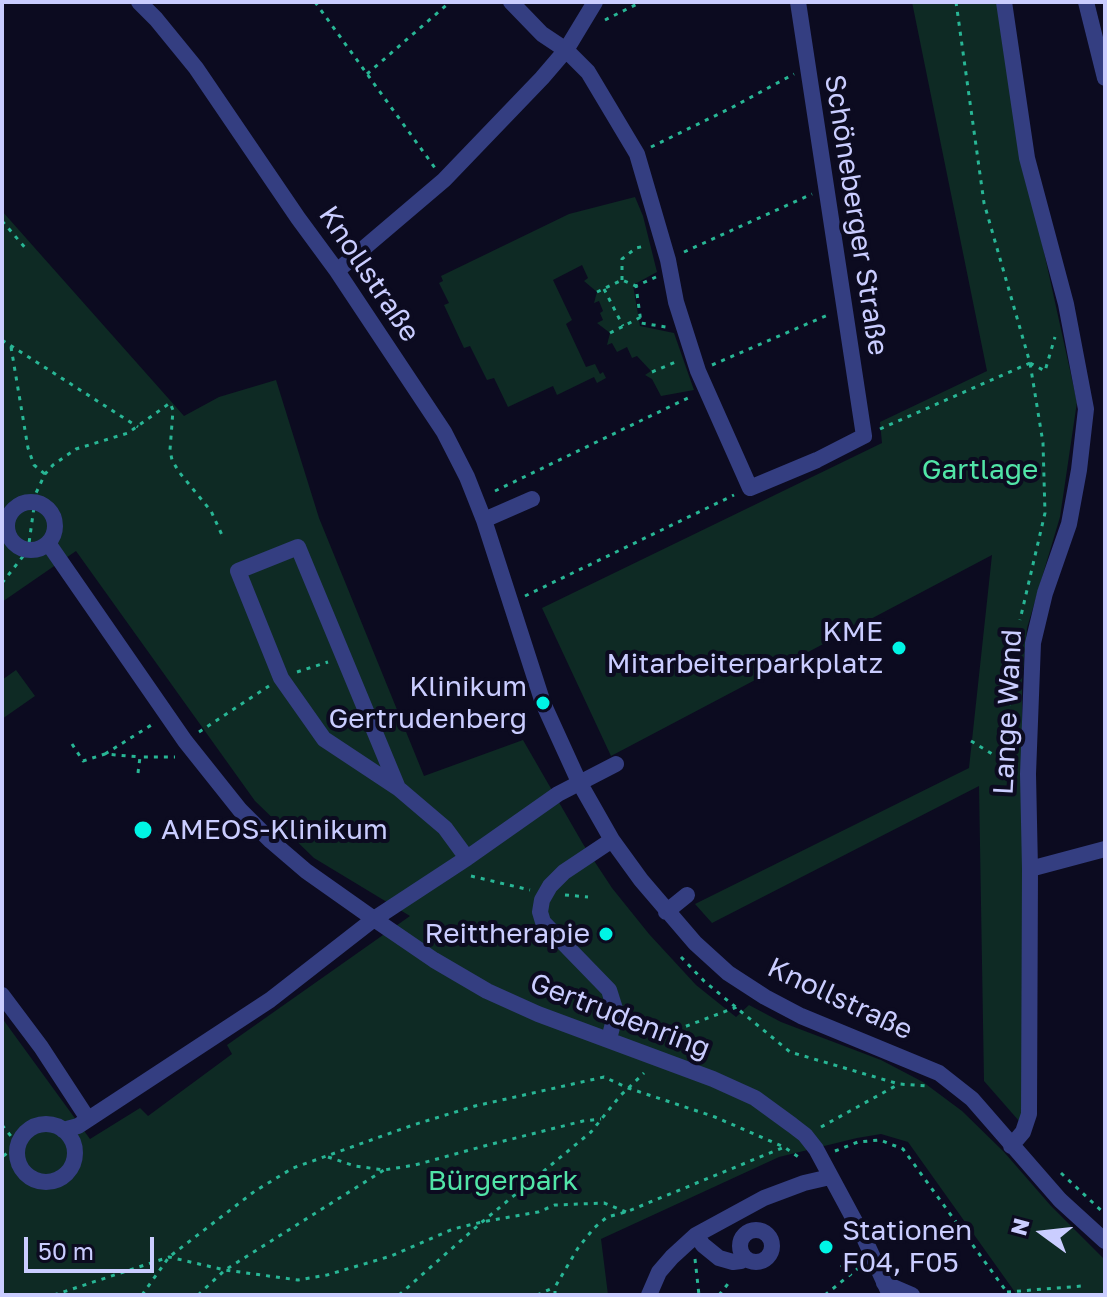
<!DOCTYPE html>
<html>
<head>
<meta charset="utf-8">
<style>
  body { margin:0 }
  #map { position:relative; width:1107px; height:1297px; overflow:hidden; background:#0c0b20; font-family:"Golos Text",sans-serif }
  canvas { display:block }
  .frame { position:absolute; inset:0; border:4px solid #cacdff; pointer-events:none }
  .north { position:absolute; left:1003px; top:1193px; width:80px; height:80px; -webkit-text-stroke:6px #0c0b20; paint-order:stroke; rotate:285deg; font-size:22px; font-weight:700; line-height:32px; text-align:center; color:#cacdff }
  .north::after { content:''; display:block; margin:auto; width:28px; height:36px; background:#cacdff; clip-path:polygon(50% 0,100% 100%,50% 72%,0 100%) }
  .scale { position:absolute; left:24px; top:1237px; width:130px; height:36px; box-sizing:border-box; border:4px solid #cacdff; border-top:0; padding-left:10px; font-size:24px; line-height:28px; white-space:nowrap; color:#cacdff; -webkit-text-stroke:6px #0c0b20; paint-order:stroke }
</style>
</head>
<body>
<div id="map">
<canvas width="1107" height="1297"></canvas>
<div class="frame"></div>
<div class="north">N</div>
<div class="scale">50 m</div>
</div>
<script>
const ctx = document.querySelector('canvas').getContext('2d');
ctx.lineJoin = 'round';
function fill(path, color) { ctx.fillStyle = color; ctx.fill(path, 'evenodd'); }
const shape = rows => new Path2D(rows.map(r => 'M' + r).join(''));
function stroke(path, color, width, dash) { ctx.strokeStyle = color; ctx.lineWidth = width; ctx.lineCap = dash ? 'butt' : 'round'; ctx.setLineDash(dash || []); ctx.stroke(path); }
function drawText(font, color, halo, rows, align = 'center') {
  ctx.font = font + ' "Golos Text",sans-serif'; ctx.lineWidth = 8; ctx.setLineDash([]); ctx.textBaseline = 'middle'; ctx.strokeStyle = halo; ctx.fillStyle = color; for (const [text, x, y, turn = 0] of rows) {
    ctx.save(); ctx.translate(x, y); ctx.rotate((+turn || 0) * Math.PI / 180); ctx.textAlign = isNaN(turn) ? turn : align; if (halo) ctx.strokeText(text, 0, 0); ctx.fillText(text, 0, 0); ctx.restore();
  }
}
const green = shape([
  [912,2,1001,2,1018,134,1077,402,1060,517,1027,628,1022,680,1024,1111,1019,1121,984,1081,979,786,712,923,695,904,969,768,992,555,611,756,542,608,882,443,880,422,987,371],
  [635,197,643,216,657,272,633,285,640,326,674,333,694,390,661,396,652,379,645,375,651,371,637,356,632,358,627,347,617,352,612,343,607,345,610,333,597,323,603,320,600,313,603,311,599,301,594,303,597,292,584,281,588,278,582,265,553,280,572,320,566,324,586,367,595,364,600,374,603,372,606,378,597,383,594,377,557,395,553,386,508,407,494,378,487,380,470,346,464,348,444,305,449,303,439,283,443,281,441,276,569,214],
  [2,211,184,416,219,397,276,380,319,518,424,776,523,740,583,844,612,888,649,934,696,985,736,1017,749,1005,781,1022,881,1060,923,1082,962,1111,1004,1152,1051,1206,1105,1260,1105,1295,1017,1295,908,1142,881,1134,857,1138,779,1157,601,1239,608,1295,2,1295,2,1018,90,1139,140,1108,148,1116,232,1054,227,1045,410,916,314,858,255,801,76,551,2,602],
  [16,670,35,696,2,719,2,680]
]);
const path = shape([
  [315,2,435,168],
  [956,2,984,203,1030,363,1043,443,1045,513,1020,620],
  [605,20,641,2],
  [367,74,450,2],
  [651,147,731,108,794,74],
  [2,221,28,251],
  [684,252,812,194],
  [656,277,636,286,641,323,666,327],
  [622,280,622,259,636,248,645,246],
  [604,289,623,326],
  [597,292,622,280,636,286],
  [610,333,641,317],
  [2,340,138,427],
  [11,347,28,448,34,465,45,474],
  [1030,363,1045,371,1055,337],
  [712,365,830,314],
  [652,372,678,361],
  [880,429,1030,363],
  [495,491,692,396],
  [2,521,7,522],
  [2,583,28,550,36,493,45,474,53,465,76,449,128,433,170,403,173,410,170,450,172,460,179,472,211,511,222,535],
  [525,596,734,495],
  [297,672,328,662],
  [199,732,269,686],
  [971,741,1012,766],
  [72,744,83,761,105,754,140,757],
  [105,754,153,724],
  [1010,755,1009,706,1015,647],
  [138,773,140,757,175,757],
  [471,876,530,890],
  [565,895,588,897],
  [681,957,704,981,790,1052,899,1084,927,1086],
  [662,1042,668,1033,737,1007],
  [2,1125,18,1145,2,1157],
  [821,1127,899,1084],
  [835,1151,858,1142,880,1140,903,1149,1009,1295],
  [328,1157,355,1166,384,1170,415,1165,488,1145,583,1121,601,1119],
  [1061,1173,1105,1214],
  [695,1259,699,1295],
  [841,1265,849,1275],
  [1007,1292,1082,1286],
  [54,1295,169,1257,225,1270,298,1280,327,1275,391,1256,453,1229,482,1222,538,1212,555,1205,604,1203,626,1212],
  [142,1295,169,1257,255,1191,293,1168,413,1125,475,1106,604,1077,628,1088,715,1117,784,1147,800,1158],
  [198,1295,225,1270,384,1170],
  [399,1295,482,1222,591,1132,620,1096,644,1073],
  [537,1295,555,1287],
  [555,1295,555,1287,578,1248,594,1228,607,1217,626,1212,782,1148],
  [719,1295,731,1280],
  [825,1295,861,1266]
]);
const minor = shape([
  [139,2,156,19,196,68,298,218,337,271,444,432,467,477,484,520,543,703,579,782,612,840,641,880,695,943,728,973,765,997,801,1016,939,1073,972,1099,1060,1200,1105,1241],
  [511,2,542,34,566,50,588,72,637,154,668,260,676,302,698,371,750,488,817,460,864,436,798,2],
  [1004,2,1027,158,1066,304,1086,409,1079,470,1069,524,1045,593,1033,643,1028,774,1030,869,1029,1114,1023,1132,1011,1146],
  [1086,2,1105,78],
  [337,271,444,180,542,78,566,50,595,2],
  '7 526a24 24 0 1 1 48 0a24 24 0 1 1-48 0Z',
  [484,520,532,499],
  [48,543,185,741,240,810,271,841,306,871,374,919,434,960,487,991,538,1014,713,1079,755,1098,792,1125,805,1135,816,1149,865,1240,890,1295],
  [398,788,298,547,238,571,281,678,324,739,398,788,445,828,467,858],
  [1030,869,1105,849],
  [666,912,687,895],
  [2,995,41,1047,88,1119],
  [609,1039,616,1012,609,990,543,922,540,912,542,900,550,886,564,872,612,840],
  '17 1153a29 29 0 1 1 58 0a29 29 0 1 1-58 0Z',
  [63,1130,78,1126,270,1000,374,919,467,858,558,794,616,764],
  '740 1246a16 16 0 1 1 32 0a16 16 0 1 1-32 0Z',
  [696,1235,703,1245,719,1258,733,1262,741,1261,745,1258],
  [884,1283,912,1295],
  [649,1295,659,1272,672,1257,696,1235,764,1198,804,1183,830,1177]
]);
const markers = [
  [899,648,8,"#00f5e5"],
  [543,703,8,"#00f5e5"],
  [143,830,10,"#00f5e5"],
  [606,934,8,"#00f5e5"],
  [826,1247,8,"#00f5e5"]
];
const streetNames = [
  ["Schöneberger Straße",856,215,81],
  ["Knollstraße",369,274,56],
  ["Lange Wand",1008,712,-87],
  ["Knollstraße",840,999,25],
  ["Gertrudenring",620,1016,21]
];
const parkNames = [
  ["Gartlage",980,470],
  ["Bürgerpark",503,1181]
];
const poiNames = [
  ["KME",883,632],
  ["Mitarbeiterparkplatz",883,664],
  ["Klinikum",527,687],
  ["Gertrudenberg",527,719],
  ["AMEOS-Klinikum",161,830,"left"],
  ["Reittherapie",590,934],
  ["Stationen",842,1231,"left"],
  ["F04, F05",842,1263,"left"]
];
fill(green, '#0e2a24');
stroke(path, '#28b695', 3, [4, 6]);
stroke(minor, '#343e81', 16);
for (const [x, y, r, color] of markers) { const dot = new Path2D(); dot.arc(x, y, r, 0, 2 * Math.PI); ctx.fillStyle = color; ctx.fill(dot); stroke(dot, '#0c0b20', 3); }
drawText('28px', '#cacdff', '#0c0b20', streetNames);
drawText('28px', '#51e4a7', '#0c0b20', parkNames);
drawText('28px', '#cacdff', '#0c0b20', poiNames, 'right');
</script>
</body>
</html>
